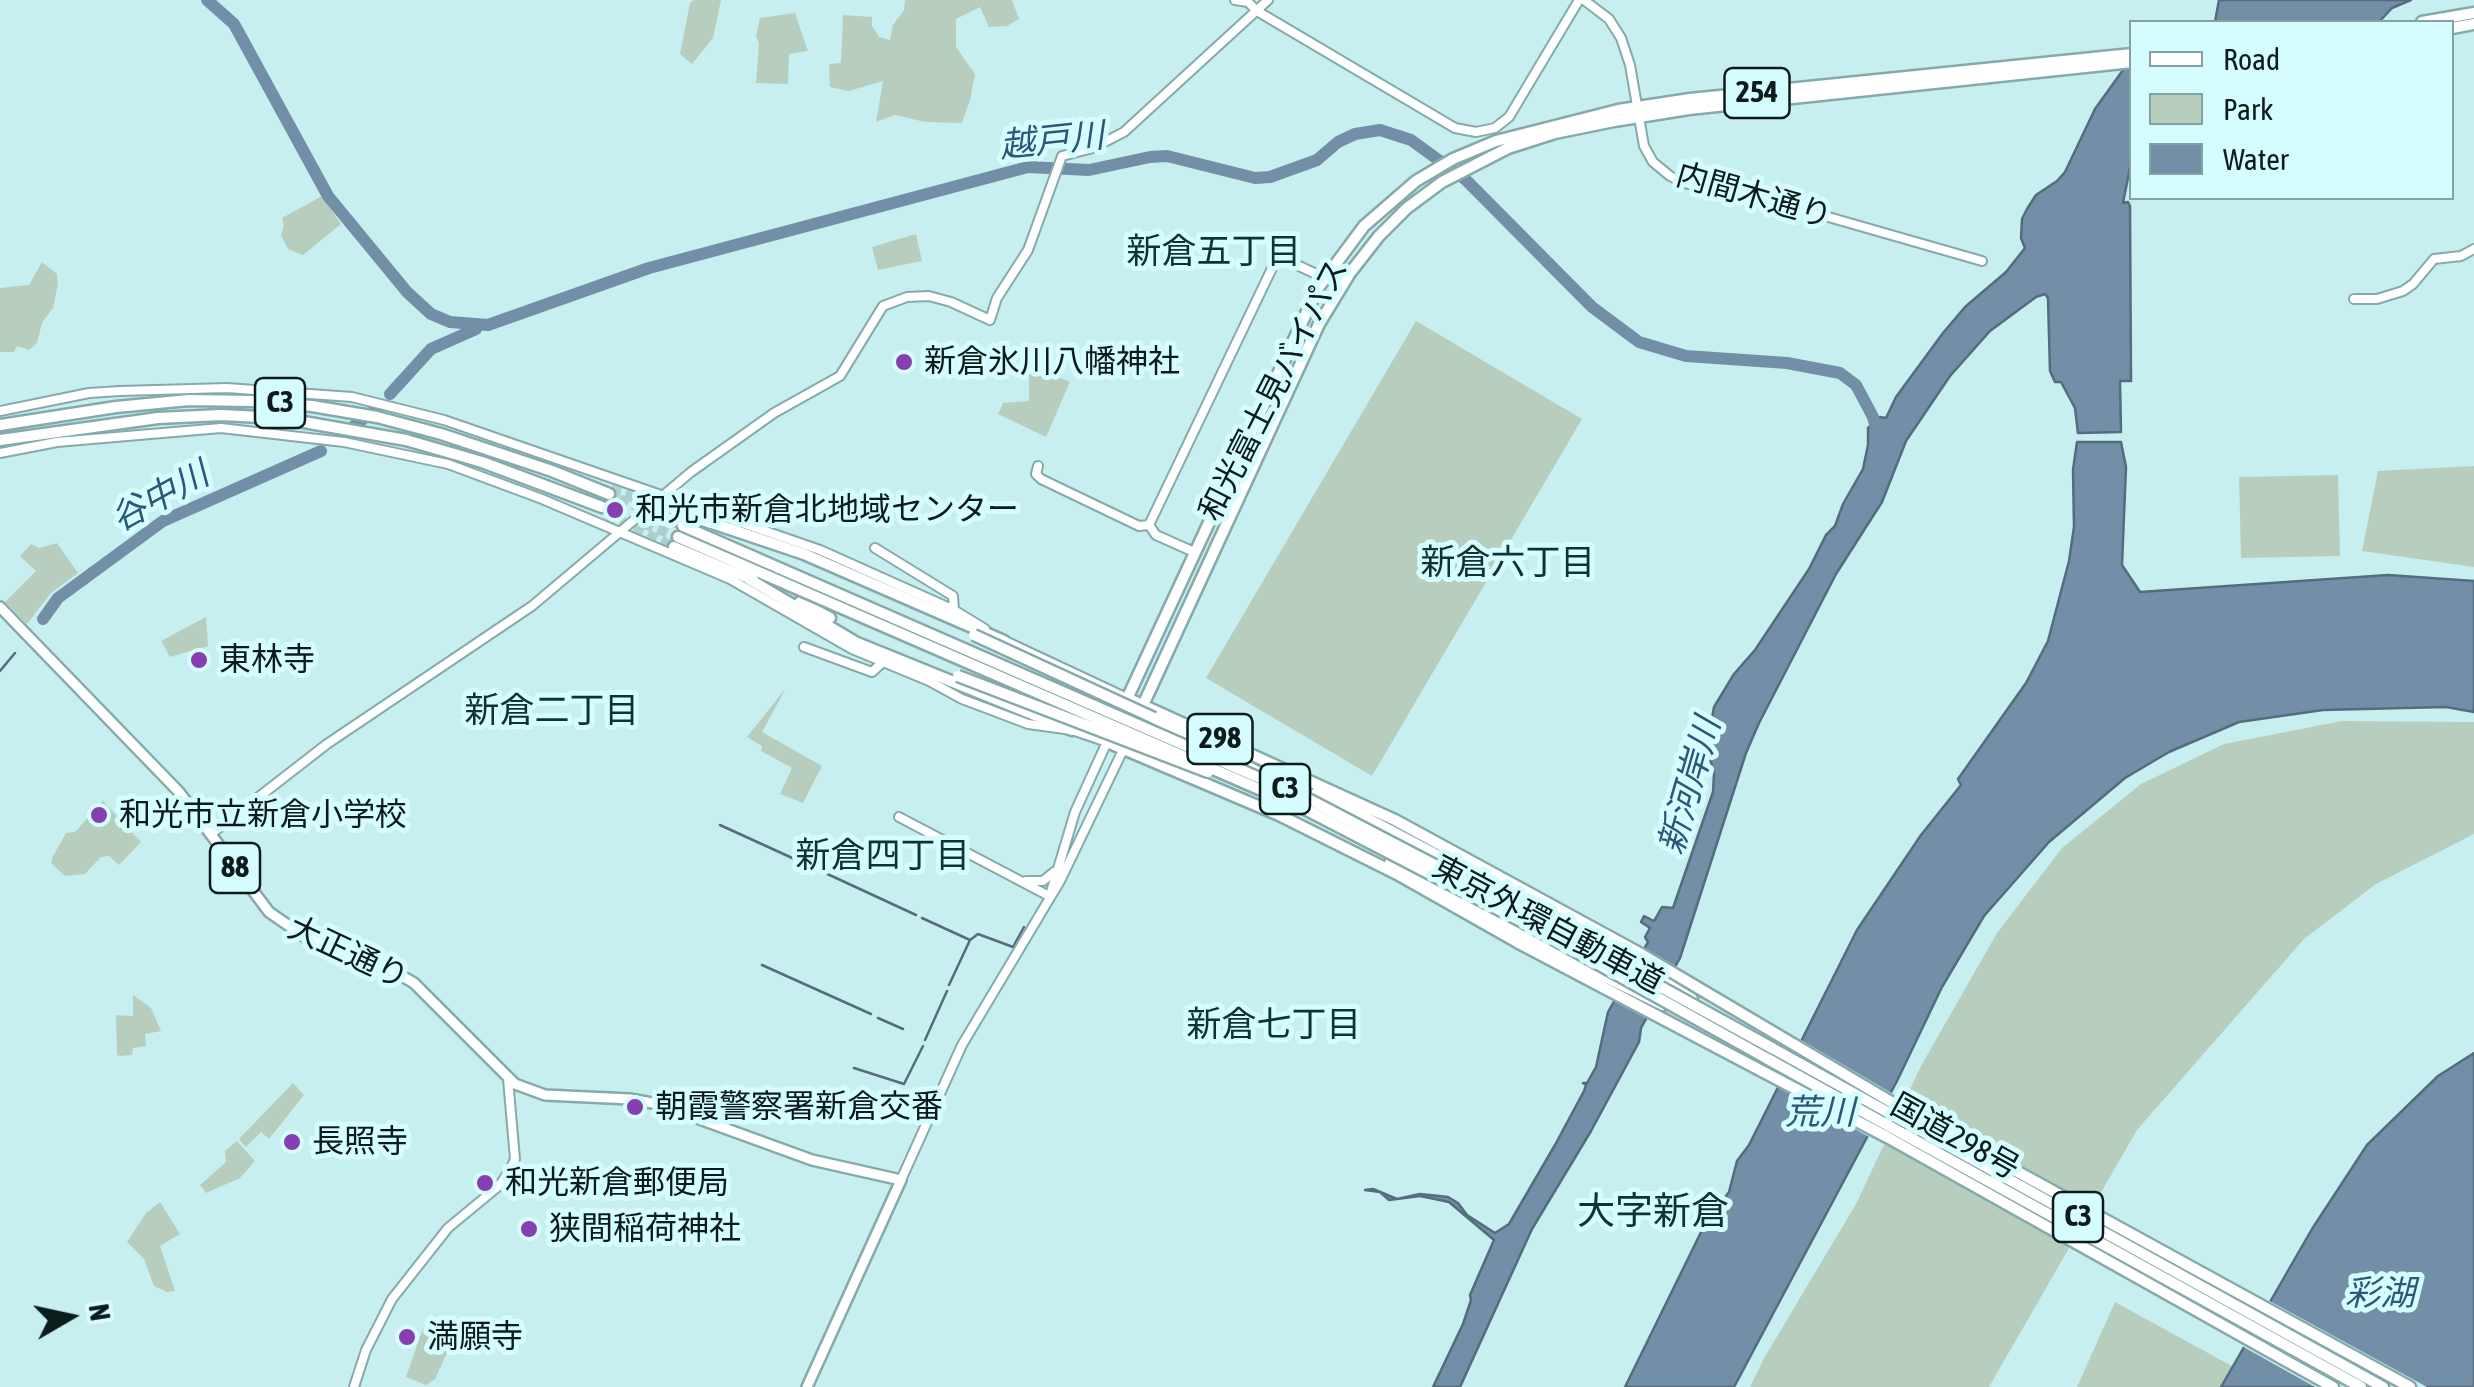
<!DOCTYPE html>
<html>
<head>
<meta charset="utf-8">
<style>
  body { margin:0 }
  #map { position:relative; width:2474px; height:1387px; overflow:hidden; background:#c8eff0; font-family:"Asap Condensed",sans-serif }
  canvas { display:block }
  .legend { position:absolute; left:2129px; top:20px; width:325px; height:180px; box-sizing:border-box; background:#d5fcfe; border:2px solid #85a2a3; margin:0; padding:12px 18px; list-style:none; font-size:30px; color:#0c1b1b }
  .legend li { display:flex; align-items:center; gap:20px; height:50px }
  .legend b { width:50px; border:2px solid #85a2a3 }
  .north { position:absolute; left:20px; top:1267px; width:100px; height:100px; -webkit-text-stroke:8px #d5fcfe; paint-order:stroke; rotate:81deg; font-size:28px; font-weight:700; line-height:40px; text-align:center; color:#0c1b1b }
  .north::after { content:''; display:block; margin:auto; width:35px; height:45px; background:#0c1b1b; clip-path:polygon(50% 0,100% 100%,50% 72%,0 100%) }
</style>
</head>
<body>
<div id="map">
<canvas width="2474" height="1387"></canvas>
<ul class="legend">
<li><b style="height:12px;background:#fff"></b>Road</li>
<li><b style="height:28px;background:#b7cebe"></b>Park</li>
<li><b style="height:28px;background:#738fa7"></b>Water</li>
</ul>
<div class="north">N</div>
</div>
<script>
const ctx = document.querySelector('canvas').getContext('2d');
ctx.lineJoin = 'round';
function fill(path, color) { ctx.fillStyle = color; ctx.fill(path, 'evenodd'); }
const shape = rows => new Path2D(rows.map(r => 'M' + r).join(''));
function stroke(path, color, width, dash) { ctx.strokeStyle = color; ctx.lineWidth = width; ctx.lineCap = dash ? 'butt' : 'round'; ctx.setLineDash(dash || []); ctx.stroke(path); }
function drawText(font, color, halo, rows, align = 'center') {
  ctx.font = font + ' "Asap Condensed","Noto Sans JP",sans-serif'; ctx.lineWidth = 10; ctx.setLineDash([]); ctx.textBaseline = 'middle'; ctx.strokeStyle = halo; ctx.fillStyle = color; for (const [text, x, y, turn = 0] of rows) {
    ctx.save(); ctx.translate(x, y); ctx.rotate((+turn || 0) * Math.PI / 180); ctx.textAlign = isNaN(turn) ? turn : align; if (halo) ctx.strokeText(text, 0, 0); ctx.fillText(text, 0, 0); ctx.restore();
  }
}
const green = shape([
  [694,0,721,0,713,38,692,64,680,54,690,3],
  [905,0,1012,0,1019,19,1007,26,989,27,980,7,956,19,956,47,975,74,970,100,962,123,925,122,895,115,876,122,883,81,849,91,830,87,829,64,841,63,843,15,872,17,872,26,879,37,890,40,893,25,904,10],
  [795,13,808,51,789,54,788,84,756,83,759,43,756,36,760,18],
  [322,196,341,224,303,255,288,249,281,235,284,225,282,218],
  [916,234,922,261,878,270,872,247],
  [42,262,57,274,58,284,53,308,42,323,37,343,29,350,17,346,14,352,0,352,0,288,29,285],
  [1416,321,1582,419,1372,776,1206,678],
  [1029,364,1070,382,1046,437,998,414,1003,403,1029,401],
  [2474,466,2474,567,2362,551,2378,471],
  [2338,475,2340,556,2241,558,2239,477],
  [57,543,78,573,51,593,27,624,5,602,36,571,20,556,31,544,39,548],
  [206,617,208,646,170,657,161,641],
  [786,688,762,732,822,766,803,803,780,794,792,768,761,751,762,746,747,737],
  [2342,721,2474,722,2474,834,2376,884,2304,939,2137,1130,1989,1387,1750,1387,1763,1360,1856,1204,1921,1066,1997,933,2062,848,2141,784,2224,744],
  [103,801,141,842,119,865,109,856,101,857,85,874,65,876,51,863,53,856,66,833,75,832],
  [133,995,151,1008,161,1031,145,1034,146,1046,133,1048,132,1055,120,1056,117,1055,116,1015,133,1016],
  [293,1083,304,1095,269,1139,261,1132,246,1147,239,1139],
  [237,1141,255,1161,240,1178,206,1193,200,1185,226,1162,225,1151],
  [160,1202,180,1234,160,1246,175,1291,167,1292,154,1286,144,1259,127,1242,146,1213],
  [2115,1302,2270,1387,2077,1387],
  [423,1328,453,1340,435,1379,426,1385,406,1377]
]);
const water = shape([
  [2219,0,2411,0,2392,8,2379,22,2215,22,2219,0],
  [2131,45,2132,157,2123,203,2128,202,2130,206,2131,381,2120,381,2121,432,2078,433,2075,408,2061,382,2055,382,2050,371,2048,298,2045,294,2036,297,1990,331,1950,376,1906,441,1882,502,1836,574,1759,723,1746,753,1680,958,1641,1028,1639,1042,1591,1131,1532,1229,1460,1387,1433,1387,1463,1324,1471,1300,1470,1295,1494,1240,1449,1202,1420,1196,1389,1200,1380,1192,1365,1190,1373,1189,1397,1199,1420,1194,1448,1197,1458,1203,1467,1215,1495,1233,1509,1224,1555,1145,1584,1091,1586,1085,1583,1083,1587,1083,1596,1067,1608,1012,1648,942,1645,937,1650,928,1641,922,1644,916,1654,921,1662,907,1673,908,1713,792,1714,774,1707,746,1714,707,1734,674,1755,650,1809,569,1826,535,1835,526,1843,504,1863,469,1868,445,1868,428,1880,417,1886,418,1896,397,1943,333,1965,307,2006,272,2025,248,2021,238,2022,219,2027,209,2036,195,2057,181,2065,172,2095,109,2123,70,2131,45],
  [2077,442,2121,442,2126,467,2122,565,2140,592,2388,575,2474,581,2474,712,2446,707,2323,710,2239,722,2169,752,2125,778,2049,842,1984,916,1942,987,1897,1081,1734,1387,1625,1387,1705,1224,1729,1192,1737,1161,1749,1145,1857,930,1921,835,1961,785,1958,779,2026,683,2048,641,2069,561,2074,527,2073,470,2077,442],
  [2474,1053,2474,1387,2221,1387,2312,1229,2367,1145,2438,1076,2474,1053]
]);
const pier = shape([
  [1796,1037,1895,1095,1871,1138,1772,1084],
  [2266,1299,2427,1387,2315,1387,2240,1345]
]);
const stream = shape([
  [0,671,15,653],
  [720,825,801,862],
  [808,865,916,915],
  [922,918,970,940],
  [762,965,871,1014],
  [949,985,970,940,978,934,1013,947,1024,927],
  [878,1018,903,1029],
  [925,1040,947,991],
  [854,1068,904,1084,923,1046]
]);
const river = shape([
  [207,0,234,24,328,196,407,292,431,314,450,322,488,325,649,268,1028,167,1089,170,1150,157,1167,156,1255,178,1270,177,1317,160,1338,142,1355,134,1380,130,1411,140,1466,180,1592,307,1639,342,1686,356,1787,363,1840,373,1856,385,1873,417,1878,436],
  [390,394,431,349,476,329],
  [349,430,377,408],
  [43,619,58,598,163,521,321,451]
]);
const highwayTunnel = shape([
  [611,490,689,515],
  [619,499,683,526],
  [602,507,678,537],
  [607,515,674,547]
]);
const minor = shape([
  [1235,0,1248,2,1257,11,1455,128,1476,132,1495,128,1509,117,1579,0],
  [1584,0,1609,19,1621,38,1630,65,1644,146,1653,162,1670,176,1684,183,1762,198,1982,261],
  [2354,299,2377,299,2403,291,2413,284,2434,259,2461,256,2474,249],
  [0,411,89,393,120,391,227,388,352,397,444,420,820,550,954,610,985,629],
  [0,453,57,442,221,428,344,442,448,464,542,499,730,579,852,649,929,681,962,699,1028,724,1072,730,1107,742,1075,812,1051,892],
  [1038,466,1036,474,1041,479,1139,526,1149,525,1156,535,1194,552],
  [1149,525,1275,262,1284,259,1342,286],
  [875,548,953,596,954,610],
  [1001,639,1127,698],
  [804,647,872,672,883,662],
  [899,817,1049,896],
  [211,834,327,744,532,606,691,472,774,413,840,376,883,306,907,297,929,296,951,302,990,320,997,298,1028,250,1062,156,1093,148,1124,132,1268,0],
  [1026,881,1043,881,1054,872],
  [901,1180,962,1045,1060,881,1124,748],
  [354,1387,366,1350,392,1299,448,1228,500,1185,511,1168,515,1159,508,1079]
]);
const major = shape([
  [0,607,179,792,269,912,305,937,395,972,414,983,515,1084,545,1095,630,1099,658,1104,812,1160,901,1180,807,1387]
]);
const highway = shape([
  [2422,22,2474,13],
  [2452,28,2474,24],
  [2132,54,1690,99,1618,110,1496,141,1453,159,1416,181,1364,226,1318,288,1107,742,1279,815,1397,874,1517,942,1887,1137,2333,1387],
  [0,425,116,407,189,400,252,401,312,406,377,417,441,434,552,471,609,494],
  [0,440,158,418,221,415,281,418,406,440,482,462,602,507],
  [689,515,711,523],
  [709,522,804,554,1004,641],
  [683,526,779,568],
  [678,537,775,579],
  [674,547,753,580],
  [749,579,857,643,1072,730],
  [800,602,830,618],
  [1127,698,1395,820,1641,954,1903,1109,2410,1387],
  [1154,718,1273,780],
  [1132,729,1319,324,1350,273,1379,236,1407,208,1442,182,1508,148,1555,133,1614,121,1689,109,2132,62],
  [1317,792,1577,929,1692,999],
  [1390,863,1562,956,1663,1005],
  [1772,1048,2383,1387],
  [1766,1058,2361,1387]
]);
const highwayBridge = shape([
  [779,568,1310,800,1519,909,1772,1048],
  [775,579,1305,809,1519,920,1766,1058],
  [974,635,1154,718],
  [958,676,1208,772]
]);
const markers = [
  [904,362,10,"#873eb0"],
  [615,510,10,"#873eb0"],
  [199,660,10,"#873eb0"],
  [99,815,10,"#873eb0"],
  [635,1107,10,"#873eb0"],
  [292,1142,10,"#873eb0"],
  [485,1183,10,"#873eb0"],
  [529,1229,10,"#873eb0"],
  [407,1337,10,"#873eb0"]
];
const shields = [
  [1757,93,65],
  [280,403,50],
  [1220,739,65],
  [1285,789,50],
  [235,868,50],
  [2078,1217,50]
];
const shieldNames = [
  ["254",1757,93],
  ["C3",280,403],
  ["298",1220,739],
  ["C3",1285,789],
  ["88",235,868],
  ["C3",2078,1217]
];
const streetNames = [
  ["内間木通り",1754,196,16],
  ["和光富士見バイパス",1274,390,-63],
  ["東京外環自動車道",1548,925,28],
  ["大正通り",348,953,25],
  ["国道298号",1955,1137,29]
];
const poiNames = [
  ["新倉氷川八幡神社",924,362],
  ["和光市新倉北地域センター",635,510],
  ["東林寺",219,660],
  ["和光市立新倉小学校",119,815],
  ["朝霞警察署新倉交番",655,1107],
  ["長照寺",312,1142],
  ["和光新倉郵便局",505,1183],
  ["狭間稲荷神社",549,1229],
  ["満願寺",427,1337]
];
const waterNames = [
  ["越戸川",1052,141,-6],
  ["谷中川",160,497,-29],
  ["新河岸川",1690,786,-74],
  ["荒川",1820,1113],
  ["彩湖",2380,1294]
];
const neighbourhoodNames = [
  ["新倉五丁目",1214,252],
  ["新倉六丁目",1508,563],
  ["新倉二丁目",552,711],
  ["新倉四丁目",883,856],
  ["新倉七丁目",1274,1025]
];
const quarterNames = [
  ["大字新倉",1653,1212]
];
fill(green, '#b7cebe');
fill(water, '#738fa7');
stroke(water, '#546c7d', 2.5);
fill(pier, '#c8eff0');
stroke(stream, '#546c7d', 2.5);
stroke(river, '#738fa7', 12);
stroke(highwayTunnel, '#accfd0', 10, [10, 5]);
stroke(minor, '#86aaac', 12);
stroke(major, '#86aaac', 14);
stroke(highway, '#86aaac', 15);
stroke(minor, '#fff', 8);
stroke(major, '#fff', 9);
stroke(highway, '#fff', 10);
stroke(highwayBridge, '#86aaac', 15, []);
stroke(highwayBridge, '#fff', 10);
for (const [x, y, r, color] of markers) { const dot = new Path2D(); dot.arc(x, y, r, 0, 2 * Math.PI); ctx.fillStyle = color; ctx.fill(dot); stroke(dot, '#d5fcfe', 4); }
for (const [x, y, w] of shields) { const box = new Path2D(); box.roundRect(x - w / 2, y - 25, w, 50, 8); ctx.fillStyle = '#d5fcfe'; ctx.fill(box); stroke(box, '#0c1b1b', 2.5); }
drawText('bold 30px', '#0c1b1b', null, shieldNames);
drawText('32px', '#0c1b1b', '#d5fcfe', streetNames);
drawText('32px', '#0c1b1b', '#d5fcfe', poiNames, 'left');
drawText('italic 35px', '#2a587b', '#d5fcfe', waterNames);
drawText('35px', '#0f3234', '#d5fcfe', neighbourhoodNames);
drawText('38px', '#0f3234', '#d5fcfe', quarterNames);
</script>
</body>
</html>
